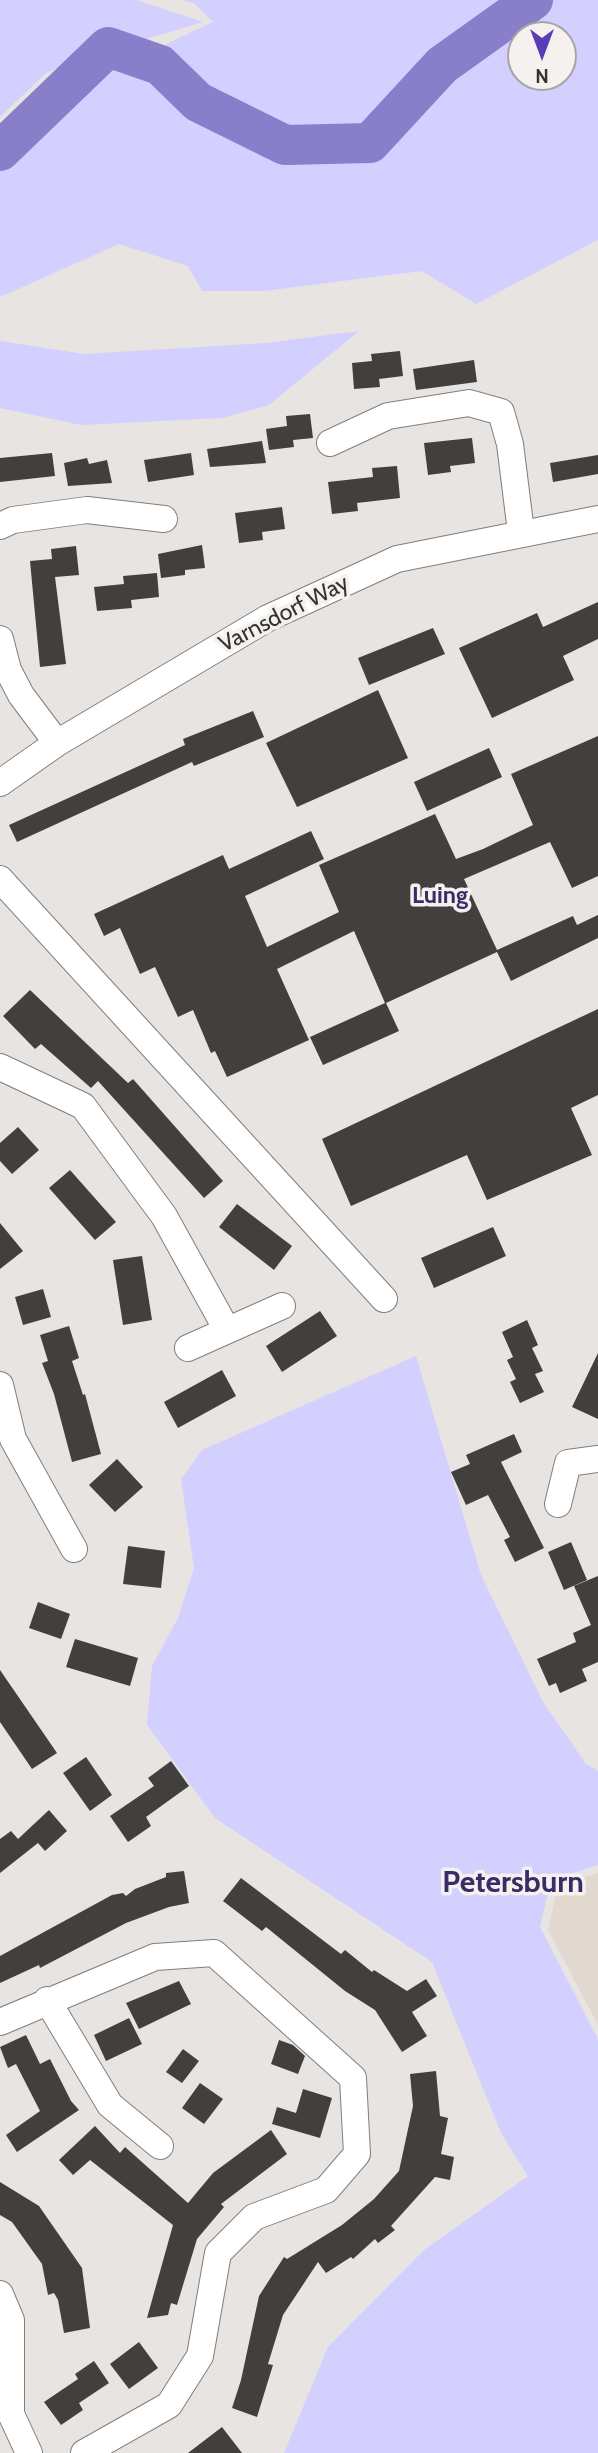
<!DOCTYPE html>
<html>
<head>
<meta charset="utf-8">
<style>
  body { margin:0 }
  #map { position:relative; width:598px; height:2453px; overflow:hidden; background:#e7e4e1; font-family:Cabin,sans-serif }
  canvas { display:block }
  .north { position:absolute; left:507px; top:21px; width:70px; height:70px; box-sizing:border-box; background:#f4f1ee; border:2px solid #a7a5a3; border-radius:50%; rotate:180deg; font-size:19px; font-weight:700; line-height:28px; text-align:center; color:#343332 }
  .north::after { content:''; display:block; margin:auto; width:24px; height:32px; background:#5a3cb4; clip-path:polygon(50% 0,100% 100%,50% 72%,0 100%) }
</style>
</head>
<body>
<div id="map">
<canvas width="598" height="2453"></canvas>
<div class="north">N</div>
</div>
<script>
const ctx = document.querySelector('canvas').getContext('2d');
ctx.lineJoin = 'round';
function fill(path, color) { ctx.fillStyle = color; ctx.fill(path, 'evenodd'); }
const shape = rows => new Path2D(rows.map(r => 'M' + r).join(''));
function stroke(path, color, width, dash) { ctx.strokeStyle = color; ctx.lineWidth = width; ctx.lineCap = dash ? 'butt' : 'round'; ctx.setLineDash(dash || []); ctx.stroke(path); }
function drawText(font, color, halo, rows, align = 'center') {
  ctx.font = font + ' Cabin,sans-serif'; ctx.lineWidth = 7; ctx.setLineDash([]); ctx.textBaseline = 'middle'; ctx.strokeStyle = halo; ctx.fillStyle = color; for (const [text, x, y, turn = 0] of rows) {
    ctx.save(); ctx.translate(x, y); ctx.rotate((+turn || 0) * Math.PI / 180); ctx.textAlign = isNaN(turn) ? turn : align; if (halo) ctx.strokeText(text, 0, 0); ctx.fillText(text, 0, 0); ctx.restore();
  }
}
const built = shape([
  [598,1873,598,2025,548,1930,558,1885]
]);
const green = shape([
  [0,0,136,0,203,22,79,59,46,73,0,117],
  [182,0,598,0,598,240,476,304,422,271,263,291,202,291,188,266,119,244,0,297,0,128,61,74,160,47,213,22,195,4],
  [521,35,563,35,563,77,521,77],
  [359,331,269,405,222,418,81,425,0,408,0,341,84,354,266,343],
  [416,1356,481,1575,543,1702,586,1764,598,1771,598,1865,551,1880,540,1927,598,2039,598,2453,284,2453,328,2347,424,2250,528,2176,501,2133,432,1962,215,1818,147,1725,152,1666,178,1618,194,1568,181,1479,202,1450]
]);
const river = shape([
  [0,151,108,47,160,65,198,102,285,145,370,143,442,65,533,0]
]);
const building = shape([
  [400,351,403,376,379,379,380,387,354,389,352,363,372,361,371,354],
  [474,360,477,382,416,390,413,369],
  [310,414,313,438,293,440,294,447,269,450,266,429,287,426,286,416],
  [472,438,475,463,450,466,451,472,428,475,424,443],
  [262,441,266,463,210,467,207,449],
  [52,453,55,476,0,482,0,458],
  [191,453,194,475,148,482,144,460],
  [598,455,598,474,553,482,550,463],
  [87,458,89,464,107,460,112,483,68,486,64,463],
  [397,466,400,498,357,503,358,511,332,514,328,482,373,477,372,468],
  [282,507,285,529,262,532,263,540,239,543,235,513],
  [202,545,205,568,185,570,185,575,161,578,158,554],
  [76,546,79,575,55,577,66,664,40,667,30,561,52,559,51,549],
  [157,573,159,597,131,600,132,608,97,611,94,587,124,584,123,576],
  [598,602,598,639,563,656,574,680,492,718,459,648,537,613,543,627],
  [433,628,445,654,369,685,358,658],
  [378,690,408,758,297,807,266,743],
  [253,711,264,737,194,766,192,762,17,842,9,825,185,745,183,739],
  [598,736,598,876,572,888,550,842,464,879,497,950,573,916,577,925,598,915,598,938,511,981,497,952,386,1003,399,1031,323,1065,310,1037,385,1003,354,931,277,969,309,1040,227,1077,215,1051,211,1053,193,1010,178,1017,155,967,140,974,120,928,104,936,94,914,223,855,229,869,311,831,324,859,245,896,267,947,339,912,319,865,435,814,456,859,483,849,533,825,511,774],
  [489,748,502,777,427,811,414,782],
  [30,990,128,1083,133,1079,223,1181,204,1198,98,1081,91,1088,41,1044,35,1049,3,1016],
  [598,1009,598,1095,571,1108,592,1155,487,1200,467,1155,351,1206,322,1139],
  [18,1127,39,1150,12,1174,0,1161,0,1143],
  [70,1170,116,1222,95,1240,49,1188],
  [237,1204,292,1246,274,1270,219,1227],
  [0,1223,23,1251,0,1269],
  [493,1227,506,1256,434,1288,421,1258],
  [142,1256,152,1320,123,1325,113,1260],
  [43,1289,51,1317,23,1325,15,1297],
  [320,1311,337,1336,282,1372,266,1346],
  [527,1320,538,1345,532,1348,543,1371,535,1374,544,1392,520,1403,510,1382,516,1379,507,1360,513,1357,502,1332],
  [69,1326,79,1358,72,1361,83,1395,85,1394,101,1454,72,1462,54,1394,42,1363,48,1361,40,1335],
  [598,1353,598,1419,572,1407],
  [222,1370,236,1396,178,1428,164,1402],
  [514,1434,522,1452,501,1462,544,1548,515,1562,504,1540,510,1537,488,1495,466,1505,451,1472,470,1464,466,1455],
  [117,1459,143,1487,115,1512,89,1485],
  [571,1542,587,1580,564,1590,548,1552],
  [128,1546,165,1551,161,1588,123,1584],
  [598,1576,598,1662,582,1669,587,1681,560,1693,556,1683,549,1686,537,1659,576,1642,573,1633,591,1625,574,1586],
  [38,1602,70,1614,61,1639,29,1628],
  [75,1639,138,1658,130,1686,66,1667],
  [0,1670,57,1753,32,1769,0,1722],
  [86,1757,112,1795,90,1811,63,1773],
  [171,1761,189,1786,146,1817,151,1826,128,1842,110,1816,154,1786,148,1778],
  [49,1810,67,1831,45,1851,38,1843,0,1873,0,1839,11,1831,18,1839],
  [184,1871,189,1903,169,1907,126,1923,40,1968,39,1965,0,1983,0,1956,112,1895,123,1893,126,1896,135,1889,166,1877,166,1873],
  [241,1878,341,1954,345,1950,372,1972,374,1970,407,1991,426,1979,437,1996,412,2012,427,2036,402,2052,375,2010,345,1991,266,1927,262,1931,223,1901],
  [179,1981,191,2004,139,2029,126,2003],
  [129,2018,142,2044,106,2061,94,2035],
  [26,2035,40,2064,50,2059,71,2101,79,2110,17,2152,6,2135,40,2111,16,2064,8,2068,0,2047],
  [279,2040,293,2045,305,2056,298,2074,271,2064],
  [183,2049,199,2061,182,2083,166,2072],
  [436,2071,440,2116,448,2118,441,2154,454,2157,450,2180,435,2177,391,2226,395,2230,378,2243,375,2239,353,2259,351,2257,326,2273,318,2262,283,2315,268,2364,273,2365,257,2417,232,2408,241,2380,259,2296,284,2257,287,2259,342,2225,374,2199,399,2171,413,2106,410,2074],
  [200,2083,223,2099,204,2124,182,2108],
  [303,2089,332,2098,320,2138,272,2124,277,2107,296,2113],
  [95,2126,120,2153,125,2147,188,2203,213,2173,271,2130,287,2154,221,2204,224,2207,197,2239,177,2305,171,2303,168,2315,147,2318,173,2225,90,2160,73,2175,59,2160],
  [0,2182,39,2206,82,2268,90,2328,64,2333,58,2300,54,2293,48,2295,42,2264,12,2222,0,2215],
  [139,2342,158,2368,129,2389,110,2364],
  [94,2361,109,2383,79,2403,83,2410,61,2425,44,2402,78,2379,75,2374],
  [222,2427,242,2453,188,2453]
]);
const street = shape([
  [330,443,388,416,469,403,501,412,510,444,521,532],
  [0,526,13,520,87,510,164,519],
  [0,639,8,670,21,695,57,743],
  [0,783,57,743,268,618,397,559,598,519],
  [0,879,384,1299],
  [0,1067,83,1106,164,1216,227,1330],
  [188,1348,282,1306],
  [0,1385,13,1439,74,1549],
  [558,1504,568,1463,598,1459],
  [47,2000,110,2105,160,2146],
  [0,2022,155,1957,214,1953,353,2078,357,2154,326,2190,254,2217,218,2253,200,2356,169,2405,84,2453],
  [0,2294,11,2320,11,2414,29,2453]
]);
const streetNames = [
  ["Varnsdorf Way",284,614,-27]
];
const neighbourhoodNames = [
  ["Luing",440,896]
];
const districtNames = [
  ["Petersburn",513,1883]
];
fill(built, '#e1d9d0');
fill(green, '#d3cffe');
stroke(river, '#897eca', 40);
fill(building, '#42403e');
stroke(street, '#817e7c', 28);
stroke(street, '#fff', 26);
drawText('23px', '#343332', '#f4f1ee', streetNames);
drawText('bold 24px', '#382d68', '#f4f1ee', neighbourhoodNames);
drawText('bold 30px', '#382d68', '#f4f1ee', districtNames);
</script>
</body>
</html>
